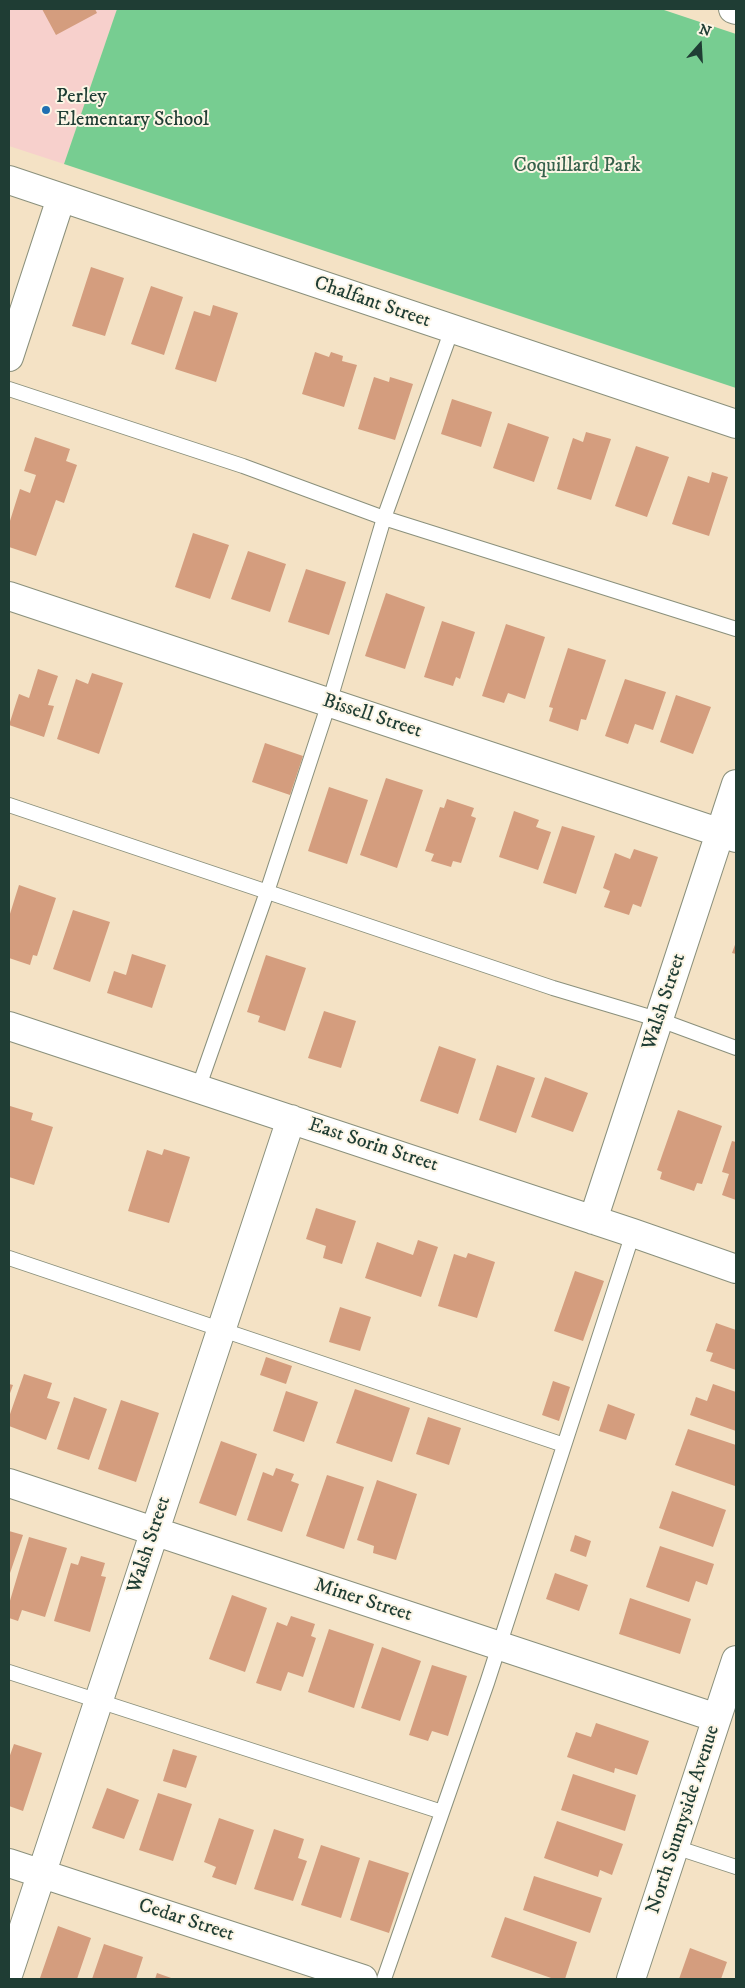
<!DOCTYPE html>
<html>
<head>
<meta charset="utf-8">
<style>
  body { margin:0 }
  #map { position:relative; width:745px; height:1988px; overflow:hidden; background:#f4e2c5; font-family:"IM FELL DW Pica",serif }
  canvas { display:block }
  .frame { position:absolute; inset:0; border:10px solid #1f3d34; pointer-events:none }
  .north { position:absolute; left:675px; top:20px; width:50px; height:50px; -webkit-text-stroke:4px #fcf5e5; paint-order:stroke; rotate:19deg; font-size:14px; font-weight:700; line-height:20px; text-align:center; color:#1f3d34 }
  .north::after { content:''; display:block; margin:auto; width:18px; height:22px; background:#1f3d34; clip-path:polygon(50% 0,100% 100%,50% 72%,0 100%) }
</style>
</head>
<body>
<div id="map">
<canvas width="745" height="1988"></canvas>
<div class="frame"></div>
<div class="north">N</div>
</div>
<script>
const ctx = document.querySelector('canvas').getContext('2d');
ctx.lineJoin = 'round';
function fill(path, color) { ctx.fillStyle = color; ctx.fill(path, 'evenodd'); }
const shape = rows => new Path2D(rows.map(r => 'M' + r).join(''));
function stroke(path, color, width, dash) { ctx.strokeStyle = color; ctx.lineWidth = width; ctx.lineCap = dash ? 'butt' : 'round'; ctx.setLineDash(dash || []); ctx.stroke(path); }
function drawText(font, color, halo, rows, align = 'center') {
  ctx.font = font + ' "IM FELL DW Pica",serif'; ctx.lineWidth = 4; ctx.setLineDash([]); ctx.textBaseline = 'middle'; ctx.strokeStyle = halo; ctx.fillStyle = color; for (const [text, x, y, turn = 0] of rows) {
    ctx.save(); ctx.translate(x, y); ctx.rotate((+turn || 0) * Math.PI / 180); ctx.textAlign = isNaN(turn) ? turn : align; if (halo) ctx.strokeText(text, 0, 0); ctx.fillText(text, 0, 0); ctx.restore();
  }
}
const built = shape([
  [9,9,117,9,64,164,9,146]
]);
const green = shape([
  [117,9,661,9,736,34,736,388,64,164]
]);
const building = shape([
  [42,9,95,9,97,13,56,35],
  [91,267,124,278,105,336,72,326],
  [151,286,183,297,164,355,131,344],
  [213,305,238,313,216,382,175,369,194,311,210,316],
  [315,352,329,357,331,352,343,356,342,361,357,365,344,407,302,394],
  [374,377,389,382,390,377,413,384,395,440,358,429],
  [452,399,492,412,481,447,441,434],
  [508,423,549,437,534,482,493,468],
  [586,432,611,439,591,500,557,489,573,438,583,442],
  [35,437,70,449,66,461,77,465,64,503,56,500,36,556,9,547,9,524,20,489,30,493,36,475,24,471],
  [636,446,669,457,647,517,615,506],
  [712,472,728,477,709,536,672,524,688,476,709,483],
  [193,533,229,545,210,599,175,587],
  [248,551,286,564,270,612,231,599],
  [306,569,346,582,329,635,288,622],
  [386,593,425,607,405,669,365,656],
  [442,621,475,632,460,679,456,677,453,686,424,677],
  [506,624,545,637,525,699,508,693,504,703,482,696],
  [568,648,606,660,586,720,581,719,578,731,549,721,553,708,549,707],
  [38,669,58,676,48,705,54,706,44,737,9,725,19,694,29,698],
  [92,673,123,683,99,754,57,739,76,679,88,684],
  [625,679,666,692,653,730,635,724,628,744,605,736],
  [676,695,711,707,693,754,660,742],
  [265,743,303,756,290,795,252,782],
  [386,778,423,790,397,868,360,855],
  [329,787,368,800,347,864,308,851],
  [447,799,474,808,471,816,476,818,461,863,453,861,451,867,431,861,434,854,425,851,440,807,444,808],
  [514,811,539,820,536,827,551,832,538,870,499,857],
  [562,826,595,836,576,894,543,883],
  [634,849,658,857,641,907,633,904,629,915,604,907,610,891,603,888,615,853,630,859],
  [19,885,56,898,37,956,33,955,30,965,9,958,9,917],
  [73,910,110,922,90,982,53,969],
  [736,942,736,954,732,953],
  [132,954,166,965,152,1008,107,993,114,971,126,975],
  [266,955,306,968,285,1031,258,1022,260,1016,247,1012],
  [324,1011,356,1021,341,1068,308,1058],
  [439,1046,476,1059,458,1114,420,1101],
  [497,1065,535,1078,516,1133,479,1120],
  [545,1077,588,1093,573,1132,531,1117],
  [10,1106,33,1113,31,1120,53,1127,34,1185,9,1177],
  [678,1110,722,1126,702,1184,697,1183,694,1191,660,1179,662,1172,657,1170],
  [732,1141,736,1142,736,1200,722,1195,729,1174,722,1172],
  [164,1149,190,1157,169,1223,128,1211,147,1150,162,1155],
  [316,1208,356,1221,342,1264,323,1258,326,1246,306,1239],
  [418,1240,438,1247,421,1297,365,1278,377,1242,413,1255],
  [468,1253,495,1262,477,1318,438,1306,454,1254,466,1258],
  [575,1271,604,1281,583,1341,554,1331],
  [340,1307,371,1317,360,1351,329,1342],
  [716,1323,736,1330,736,1370,710,1361,713,1353,706,1351],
  [266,1357,292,1366,286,1384,260,1375],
  [24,1374,52,1383,47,1398,60,1402,46,1440,9,1426,9,1417],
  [553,1381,570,1387,559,1421,542,1415],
  [9,1384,13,1385,9,1396],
  [713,1384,736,1392,736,1431,690,1415,696,1397,707,1401],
  [355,1389,410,1408,392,1462,336,1443],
  [286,1391,318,1402,304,1442,273,1431],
  [74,1397,107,1409,89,1460,57,1449],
  [121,1400,159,1413,136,1482,98,1469],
  [608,1404,635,1414,626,1440,599,1431],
  [428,1417,461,1428,449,1465,416,1454],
  [688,1429,736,1445,735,1486,675,1465],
  [221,1441,257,1454,236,1516,199,1503],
  [276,1468,294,1474,291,1481,299,1484,282,1532,247,1520,263,1472,273,1476],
  [327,1475,364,1487,344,1549,306,1536],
  [377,1480,417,1494,396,1560,373,1553,374,1546,357,1540],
  [672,1491,726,1510,713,1547,659,1528],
  [9,1531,23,1535,9,1576],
  [575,1535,591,1541,586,1557,570,1551],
  [29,1537,67,1548,45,1617,22,1610,18,1621,9,1618,9,1604],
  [660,1546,714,1564,707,1585,696,1581,689,1602,646,1587],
  [81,1556,105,1563,101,1576,106,1577,90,1632,54,1621,71,1563,78,1565],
  [555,1573,588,1585,579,1611,546,1599],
  [232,1595,267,1608,245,1672,209,1659],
  [630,1598,691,1619,680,1654,619,1634],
  [291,1616,315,1624,311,1636,316,1638,303,1677,288,1672,281,1691,256,1683,277,1622,287,1626],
  [329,1629,374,1644,354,1708,308,1692],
  [382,1647,421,1661,400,1721,361,1708],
  [432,1665,467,1676,448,1736,432,1731,428,1741,409,1735],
  [596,1723,649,1741,637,1775,615,1768,614,1773,567,1757,576,1732,591,1737],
  [14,1744,42,1753,23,1811,9,1806,9,1758],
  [173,1749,197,1756,186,1788,163,1781],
  [573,1774,636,1795,625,1831,561,1810],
  [107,1788,139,1800,124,1839,92,1828],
  [158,1793,192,1804,173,1861,139,1850],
  [219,1818,254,1830,236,1885,212,1877,216,1867,204,1862],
  [557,1821,623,1844,612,1875,600,1870,598,1877,544,1858],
  [274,1829,304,1839,298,1858,307,1861,293,1901,254,1889],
  [321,1845,360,1858,341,1918,301,1905],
  [369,1860,409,1873,389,1933,350,1920],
  [534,1876,602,1898,590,1933,523,1910],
  [505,1917,577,1942,565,1979,554,1979,491,1957],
  [58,1926,91,1938,77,1979,40,1978],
  [104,1944,143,1957,136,1979,92,1979],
  [690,1948,727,1962,721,1979,679,1979],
  [157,1973,174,1979,155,1979]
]);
const service = shape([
  [9,389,243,466,384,518,736,629],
  [9,805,553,988,660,1020,736,1048],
  [198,1089,267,892,329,703,384,518,452,329],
  [9,1258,564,1445],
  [9,1672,442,1812],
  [675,1847,736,1867],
  [384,1979,487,1683,633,1233]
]);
const minor = shape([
  [733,9,736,10],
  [9,180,736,424],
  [9,357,61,198],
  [9,596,736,838],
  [9,1026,633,1233,736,1269],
  [593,1220,736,784],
  [9,1483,717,1718],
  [9,1863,363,1979],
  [9,1972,291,1119],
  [631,1979,736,1660]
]);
const markers = [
  [46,110,5,"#1f6fb2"]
];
const poiNames = [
  ["Perley",56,98],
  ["Elementary School",56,121]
];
const parkNames = [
  ["Coquillard Park",577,167]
];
const streetNames = [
  ["Chalfant Street",372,303,19],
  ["Bissell Street",372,717,18],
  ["Walsh Street",665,1002,-72],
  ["East Sorin Street",373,1146,18],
  ["Walsh Street",150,1545,-72],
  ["Miner Street",363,1601,18],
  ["North Sunnyside Avenue",684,1820,-72],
  ["Cedar Street",186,1921,18]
];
fill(built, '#f7d0cc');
fill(green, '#77cd91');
fill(building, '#d49d7e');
stroke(service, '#8a907c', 16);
stroke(minor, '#8a907c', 30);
stroke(service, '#fff', 14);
stroke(minor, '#fff', 28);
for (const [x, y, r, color] of markers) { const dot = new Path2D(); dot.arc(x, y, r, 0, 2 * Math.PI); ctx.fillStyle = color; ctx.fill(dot); stroke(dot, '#fcf5e5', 2); }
drawText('20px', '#1f3d34', '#fcf5e5', poiNames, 'left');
drawText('20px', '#35614b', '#fcf5e5', parkNames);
drawText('20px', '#1f3d34', '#fcf5e5', streetNames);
</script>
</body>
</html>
